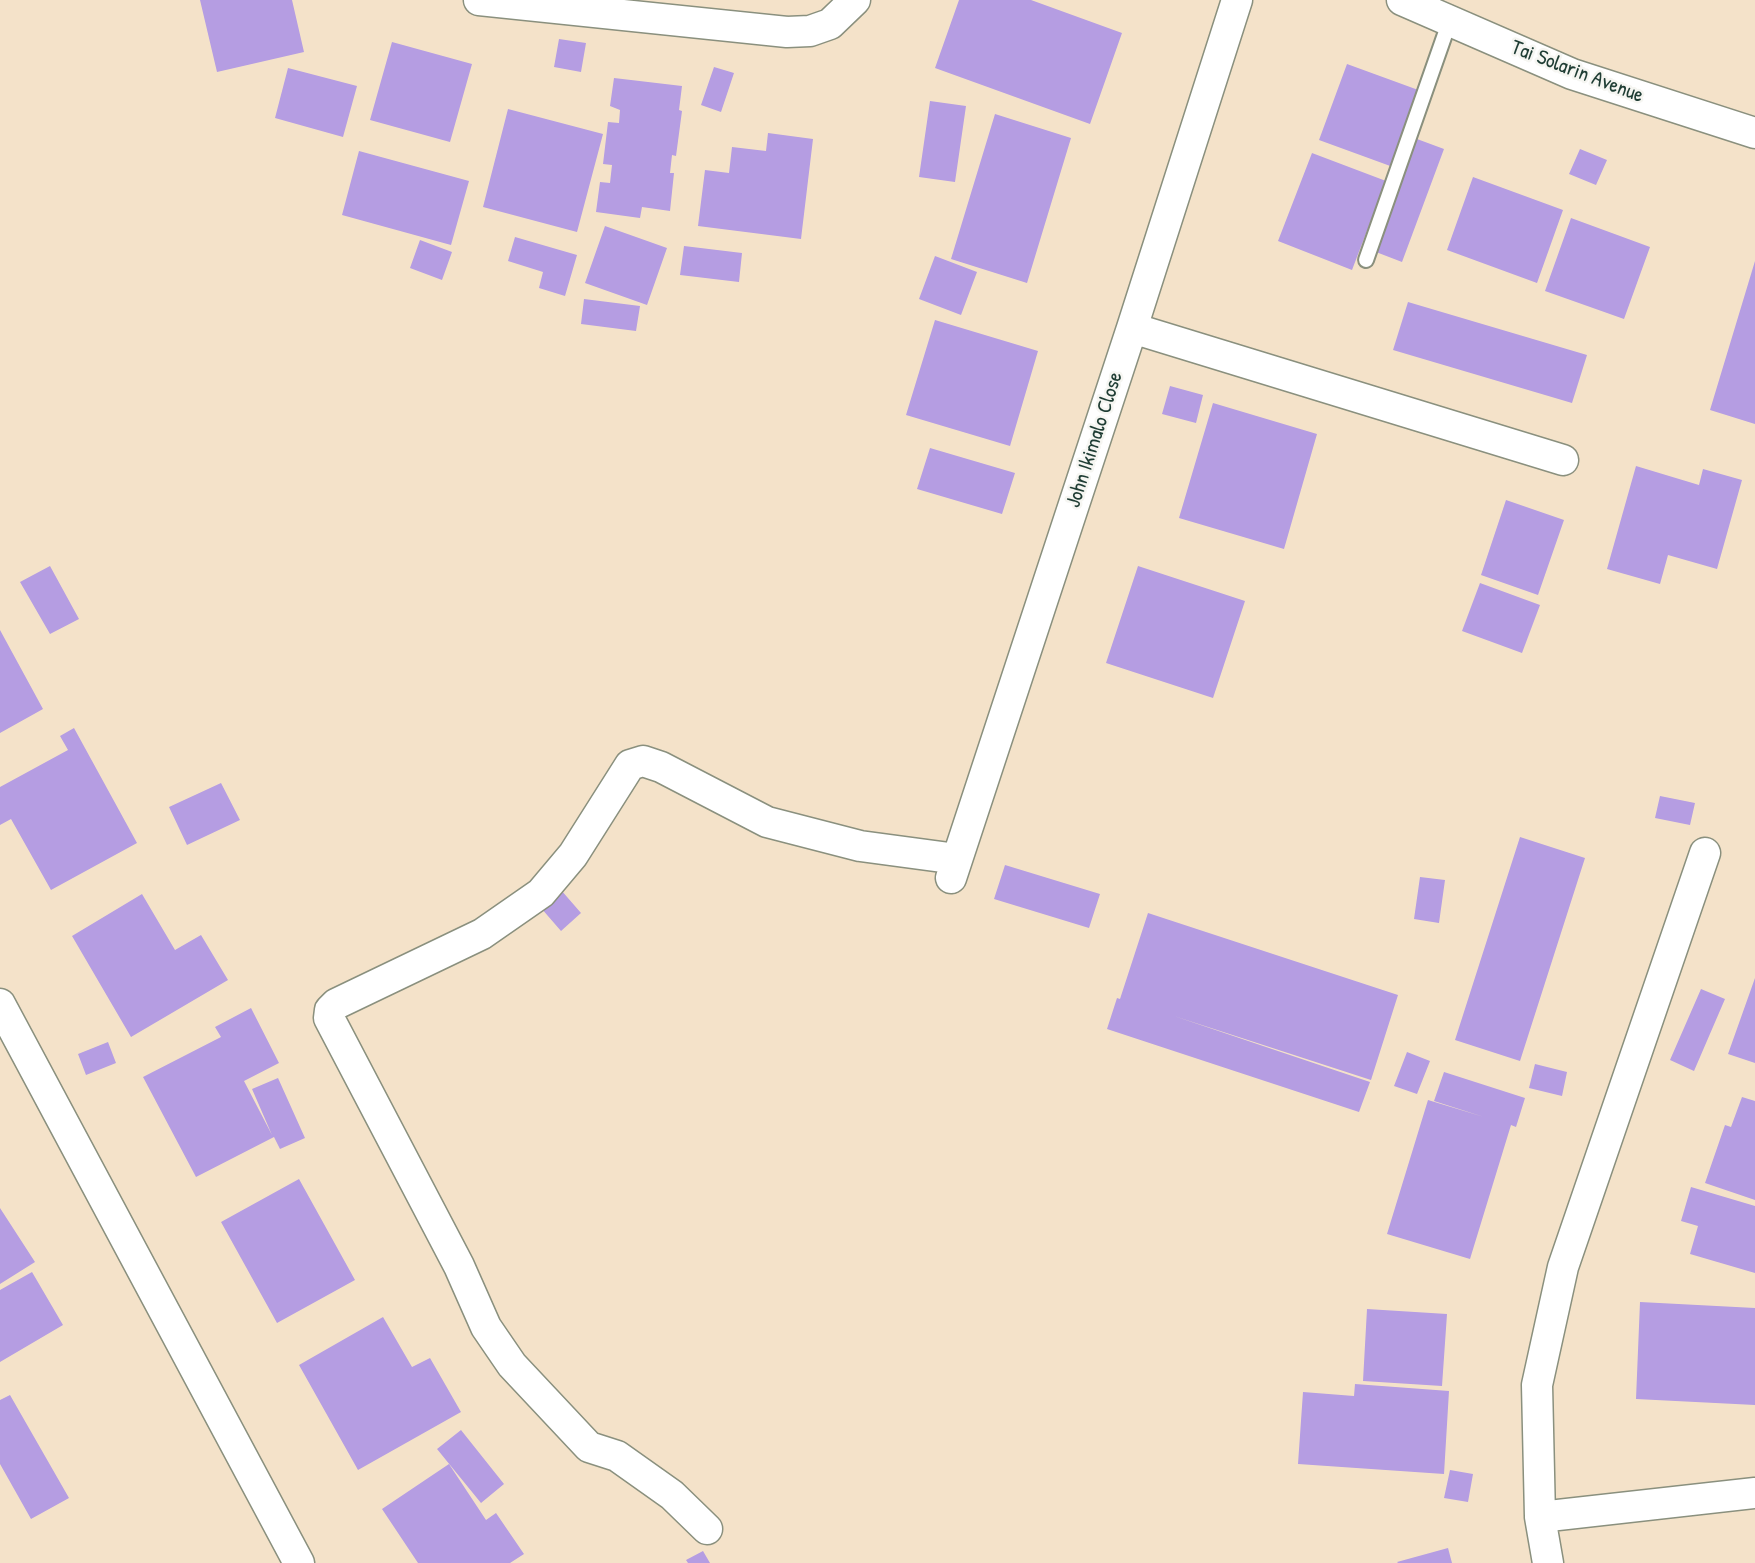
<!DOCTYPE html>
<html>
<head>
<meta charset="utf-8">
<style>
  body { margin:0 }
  canvas { display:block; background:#f4e2c9 }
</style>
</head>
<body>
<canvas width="1755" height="1563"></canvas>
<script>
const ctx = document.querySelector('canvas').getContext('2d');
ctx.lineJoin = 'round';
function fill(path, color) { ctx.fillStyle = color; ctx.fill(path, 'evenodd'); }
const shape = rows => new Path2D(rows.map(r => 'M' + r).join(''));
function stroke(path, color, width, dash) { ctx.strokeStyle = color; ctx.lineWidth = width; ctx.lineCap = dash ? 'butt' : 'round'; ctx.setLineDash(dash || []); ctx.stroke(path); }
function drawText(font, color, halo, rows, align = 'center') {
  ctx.font = font + ' "Patrick Hand",sans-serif'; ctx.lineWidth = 5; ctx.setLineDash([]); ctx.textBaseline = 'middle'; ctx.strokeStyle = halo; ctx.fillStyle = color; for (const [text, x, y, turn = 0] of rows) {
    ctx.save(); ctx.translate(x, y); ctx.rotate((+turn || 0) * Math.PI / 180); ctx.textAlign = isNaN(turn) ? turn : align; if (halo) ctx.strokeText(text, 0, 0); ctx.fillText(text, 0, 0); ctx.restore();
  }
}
const building = shape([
  [200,0,292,0,304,52,217,72],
  [959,0,1031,0,1122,33,1090,124,935,68],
  [559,39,586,43,581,72,554,67],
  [392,42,472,64,450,142,370,120],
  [1347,64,1421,91,1393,167,1319,140],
  [714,67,734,73,721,112,701,105],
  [288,68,357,86,343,137,275,118],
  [614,78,682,86,679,110,682,111,676,156,672,155,670,173,674,173,670,211,642,207,640,218,596,212,600,182,610,183,612,165,603,164,608,122,619,123,620,110,610,106],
  [930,101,966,106,955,182,919,177],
  [508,109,603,134,577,232,483,207],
  [995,114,1071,138,1027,283,951,259],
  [768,133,813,139,801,239,698,226,705,170,729,173,732,147,766,151],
  [1417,139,1444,149,1402,262,1376,252],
  [1580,149,1607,160,1596,185,1569,174],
  [359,151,469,181,451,245,342,215],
  [1312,153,1386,181,1352,270,1278,241],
  [1473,177,1563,210,1537,283,1447,250],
  [1571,218,1650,247,1624,319,1545,291],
  [605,226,667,248,647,305,585,283],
  [515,237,577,255,565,296,539,288,543,272,508,261],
  [420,240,452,252,442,280,410,268],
  [684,246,742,253,739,282,680,275],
  [935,256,977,272,961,315,919,299],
  [1755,261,1755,424,1710,410],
  [584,299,640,306,636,331,581,324],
  [1408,302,1587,355,1572,403,1393,350],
  [935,320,1038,351,1010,446,906,415],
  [1170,386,1203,395,1196,423,1162,414],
  [1213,403,1317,434,1284,549,1179,518],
  [930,448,1015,473,1002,514,917,489],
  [1636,466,1699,485,1703,469,1742,480,1717,569,1668,555,1660,584,1607,569],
  [1506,500,1564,520,1538,595,1481,575],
  [50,566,79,619,50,634,20,582],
  [1138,566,1245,601,1213,698,1106,663],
  [1480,583,1540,605,1522,653,1462,631],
  [0,630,43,709,0,733],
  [74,728,137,843,51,890,11,819,0,825,0,787,68,750,60,736],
  [221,783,240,820,187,845,169,807],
  [1660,796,1695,803,1690,825,1655,818],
  [1520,837,1585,858,1520,1061,1455,1040],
  [1005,865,1100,894,1089,928,994,899],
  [1420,877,1445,880,1439,923,1414,919],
  [561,890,581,913,561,931,541,908],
  [142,894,175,950,201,935,228,980,131,1037,72,936],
  [1148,913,1398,995,1371,1080,1174,1016,1370,1082,1359,1112,1107,1029,1117,998,1120,999],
  [1755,978,1755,1063,1728,1054],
  [1701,989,1725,999,1694,1071,1670,1060],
  [251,1008,279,1063,244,1081,272,1135,252,1089,278,1078,305,1138,280,1149,274,1137,196,1177,143,1077,221,1037,215,1027],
  [108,1042,116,1063,86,1075,78,1054],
  [1407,1052,1430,1061,1417,1094,1394,1086],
  [1535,1064,1567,1072,1562,1096,1529,1088],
  [1444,1072,1525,1098,1516,1127,1511,1125,1470,1259,1387,1234,1428,1100,1484,1117,1434,1101],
  [1742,1097,1755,1101,1755,1200,1705,1183,1725,1125,1731,1127],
  [299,1179,355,1280,277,1323,221,1222],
  [1691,1187,1755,1206,1755,1273,1690,1254,1698,1226,1681,1221],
  [0,1208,35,1262,0,1284],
  [32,1272,63,1325,0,1362,0,1290],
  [1640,1302,1755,1308,1755,1405,1636,1399],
  [1367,1309,1447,1314,1442,1386,1363,1381],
  [383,1317,412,1367,430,1358,461,1412,358,1470,299,1365],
  [1355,1384,1449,1391,1444,1474,1298,1464,1303,1392,1354,1396],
  [10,1395,69,1498,31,1519,0,1464,0,1400],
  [461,1430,504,1484,481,1503,437,1449],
  [449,1464,486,1520,496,1513,524,1554,510,1563,418,1563,382,1509],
  [1450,1470,1473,1474,1468,1502,1444,1498],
  [1448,1548,1452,1563,1398,1563,1397,1562],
  [703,1551,710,1563,688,1563,686,1560]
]);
const lane = shape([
  [1366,260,1450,20]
]);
const street = shape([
  [479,0,787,32,810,31,830,24,855,0],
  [1402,0,1572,74,1755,133],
  [1132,328,1563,460],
  [951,878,1132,328,1237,0],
  [0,1004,299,1563],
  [1540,1517,1755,1493],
  [707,1529,672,1495,617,1456,589,1447,512,1365,486,1327,459,1266,329,1018,330,1010,336,1004,482,934,541,893,573,855,630,765,643,761,661,767,767,822,860,846,957,859],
  [1548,1563,1540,1517,1537,1385,1563,1267,1705,853]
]);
const streetNames = [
  ["Tai Solarin Avenue",1577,72,21],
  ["John Ikimalo Close",1095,440,-72]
];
fill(building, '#b59de2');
stroke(lane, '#8a907e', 18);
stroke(street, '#8a907e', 33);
stroke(lane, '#fff', 14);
stroke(street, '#fff', 30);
drawText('21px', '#1f3d34', '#f6f6f2', streetNames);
</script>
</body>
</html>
